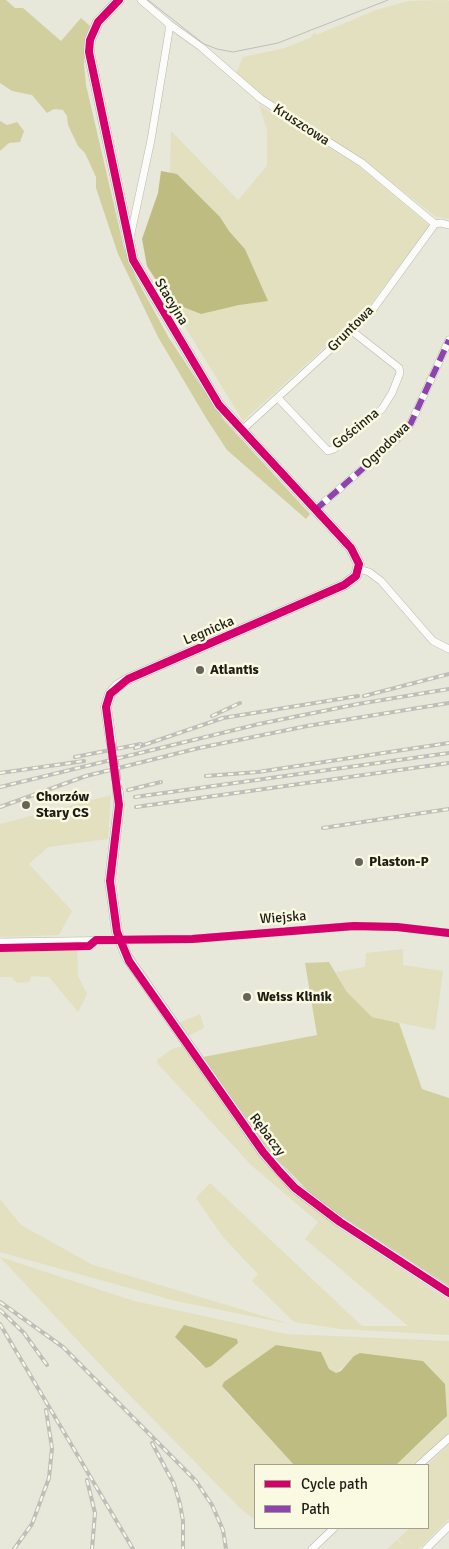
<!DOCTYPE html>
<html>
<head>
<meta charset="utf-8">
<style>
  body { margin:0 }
  #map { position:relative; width:449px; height:1549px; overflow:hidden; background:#e7e7da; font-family:Signika,sans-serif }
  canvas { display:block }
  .legend { position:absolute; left:254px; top:1464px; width:175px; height:65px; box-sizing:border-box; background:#faf9e1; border:1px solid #a2a18f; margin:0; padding:6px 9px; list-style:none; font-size:15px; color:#1d1d15 }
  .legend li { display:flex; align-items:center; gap:10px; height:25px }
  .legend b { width:25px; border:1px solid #a2a18f }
</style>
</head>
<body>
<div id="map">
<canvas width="449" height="1549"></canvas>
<ul class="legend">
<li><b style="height:6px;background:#d6006c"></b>Cycle path</li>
<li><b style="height:6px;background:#8e44ad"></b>Path</li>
</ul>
</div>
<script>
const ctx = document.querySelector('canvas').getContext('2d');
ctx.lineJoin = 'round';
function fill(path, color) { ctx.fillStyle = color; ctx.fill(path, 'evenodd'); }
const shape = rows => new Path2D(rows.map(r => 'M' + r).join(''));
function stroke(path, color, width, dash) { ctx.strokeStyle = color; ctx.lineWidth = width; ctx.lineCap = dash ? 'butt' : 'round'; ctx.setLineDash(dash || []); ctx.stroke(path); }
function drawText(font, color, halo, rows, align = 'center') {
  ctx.font = font + ' Signika,sans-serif'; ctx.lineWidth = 5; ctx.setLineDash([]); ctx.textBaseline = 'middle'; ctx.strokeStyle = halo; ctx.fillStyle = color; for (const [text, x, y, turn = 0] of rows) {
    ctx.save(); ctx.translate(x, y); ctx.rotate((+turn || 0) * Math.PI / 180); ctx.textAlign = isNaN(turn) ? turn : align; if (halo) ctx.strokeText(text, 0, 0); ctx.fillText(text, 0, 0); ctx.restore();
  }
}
const green = shape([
  [445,0,449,1,449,219,436,217,374,169,287,116,236,74,243,57,285,48,312,37,311,35,315,33,316,35,376,10,409,1],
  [259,105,360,167,430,226,366,310,243,421,170,302,201,314,239,304,267,301,245,248,229,231,220,217,170,173,171,131,238,200,267,166,267,130],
  [111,795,108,839,48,847,29,864,72,911,59,935,0,937,0,824],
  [77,947,78,976,87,994,78,1012,49,977,31,976,30,982,17,983,12,977,0,977,0,949],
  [403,949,403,965,443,971,435,1030,372,1017,347,992,336,972,365,967,366,953],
  [200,1014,204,1028,186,1037,176,1024],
  [183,1046,265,1163,321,1215,449,1301,449,1335,341,1329,294,1322,252,1281,258,1274,223,1237,196,1198,210,1183,362,1326,408,1326,305,1239,318,1222,251,1165,158,1064,157,1060,172,1049],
  [0,1199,21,1225,93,1265,290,1324,176,1301,0,1252],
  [0,1257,134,1301,286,1334,449,1341,449,1434,415,1465,396,1465,444,1420,445,1384,423,1361,360,1353,336,1373,329,1369,321,1352,276,1345,223,1384,227,1393,294,1465,255,1465,255,1520,241,1509,107,1372],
  [184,1325,237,1339,238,1340,200,1364,175,1337],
  [449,1444,449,1519,419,1549,387,1549,397,1540,406,1547,398,1539,410,1528,428,1528,427,1465]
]);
const forest = shape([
  [0,0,6,0,15,8,23,8,61,41,81,18,90,26,85,39,84,65,86,85,124,248,136,278,169,338,223,419,310,514,306,519,227,450,206,418,158,337,118,254,96,188,96,177,85,153,78,146,68,125,67,116,63,110,54,109,47,113,32,95,12,91,0,83],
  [0,121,7,125,17,122,24,131,20,142,9,143,0,151],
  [329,962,347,992,372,1017,399,1023,422,1089,449,1098,449,1286,318,1201,271,1153,203,1057,317,1035,305,963]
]);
const water = shape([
  [161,171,177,174,220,217,229,231,245,249,268,301,239,305,201,314,170,302,147,266,142,239,158,193],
  [184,1325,237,1339,238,1343,211,1366,206,1368,175,1337],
  [276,1345,321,1352,329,1369,336,1373,341,1371,354,1356,360,1353,423,1361,445,1384,447,1416,396,1465,294,1465,222,1386,224,1382]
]);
const secondaryTunnel = shape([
  [111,741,118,792]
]);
const street = shape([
  [169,24,201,47,261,99,362,163,435,224],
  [130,238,151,140,169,31,169,24,141,0],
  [278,398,328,451,334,449,382,409,392,393,400,373,399,368,352,331],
  [242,430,371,312,435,224,441,223,449,225],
  [315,510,397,439,411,423,449,340],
  [359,569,369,572,381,581,433,641,449,649],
  [0,942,192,939,354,926,397,927,449,933],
  [419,1465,449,1438],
  [312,1549,334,1528],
  [426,1549,449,1526]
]);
const secondary = shape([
  [111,741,106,707,110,694,117,686,128,679,344,585,356,576,359,564,351,548,219,405,133,260,89,52,90,40,98,22,119,0],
  [118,792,119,805,110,881,117,932,127,957,263,1152,295,1188,340,1222,449,1293]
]);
const tram = shape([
  [148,0,204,44,217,49,233,52,278,43,388,0]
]);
const rail = shape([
  [364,696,449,674],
  [212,716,240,703],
  [135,748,223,718,358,696],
  [75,757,141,744],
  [0,773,84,761],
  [206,776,258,772,449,743],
  [0,787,259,724,358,704,449,689],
  [128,790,161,782],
  [135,797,449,753],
  [0,807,86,776,199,748,307,726,449,703],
  [136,807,449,763],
  [323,828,449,809],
  [0,1302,63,1347,196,1481,212,1505,223,1530,226,1549],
  [0,1310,24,1333,47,1365],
  [0,1324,133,1549],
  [152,1443,174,1484,180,1504,183,1521,183,1549],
  [87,1480,95,1513,92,1549],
  [14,1549,32,1524,49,1478,52,1448,46,1410]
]);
const quiet = shape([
  [315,510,397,439,411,423,449,340]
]);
const cycleway = shape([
  [119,0,98,22,90,40,89,52,133,260,219,405,351,548,359,564,356,576,344,585,128,679,110,694,106,707,119,805,110,881,117,932,129,961,263,1152,280,1172,295,1188,340,1222,449,1293],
  [0,948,89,946,96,940,192,939,354,926,397,927,449,933]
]);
const markers = [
  [200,670,5,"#64645a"],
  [26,805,5,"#64645a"],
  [359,862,5,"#64645a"],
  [247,997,5,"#64645a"]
];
const streetNames = [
  ["Kruszcowa",301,125,33],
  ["Stacyjna",171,302,59],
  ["Gruntowa",351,329,-45],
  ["Gościnna",356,429,-39],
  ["Ogrodowa",386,446,-44],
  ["Legnicka",209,631,-23],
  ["Wiejska",283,918,-4],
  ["Rębaczy",267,1135,53]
];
const poiNames = [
  ["Atlantis",210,670],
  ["Chorzów",36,797],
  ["Stary CS",36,813],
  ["Plaston-P",369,862],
  ["Weiss Klinik",257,997]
];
fill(green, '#e2e0bf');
fill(forest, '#d2cf9f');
fill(water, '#bfbc82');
stroke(secondaryTunnel, '#bfbfb3', 10, [10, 5]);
stroke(street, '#b7b7ac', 8);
stroke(secondary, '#b7b7ac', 11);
stroke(street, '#fbfbf9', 7);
stroke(secondary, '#fbfbf9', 10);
stroke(tram, '#bebebb', 1);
stroke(rail, '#bebebb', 4);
stroke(rail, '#faf9e1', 2, [5.5]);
stroke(quiet, '#8e44ad', 6, [12, 6]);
stroke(cycleway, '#d6006c', 8);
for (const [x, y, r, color] of markers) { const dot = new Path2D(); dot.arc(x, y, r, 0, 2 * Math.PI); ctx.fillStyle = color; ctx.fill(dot); stroke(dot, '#faf9e1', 2); }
drawText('14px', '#1d1d15', '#faf9e1', streetNames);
drawText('bold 14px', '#1d1d15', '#faf9e1', poiNames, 'left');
</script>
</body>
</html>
